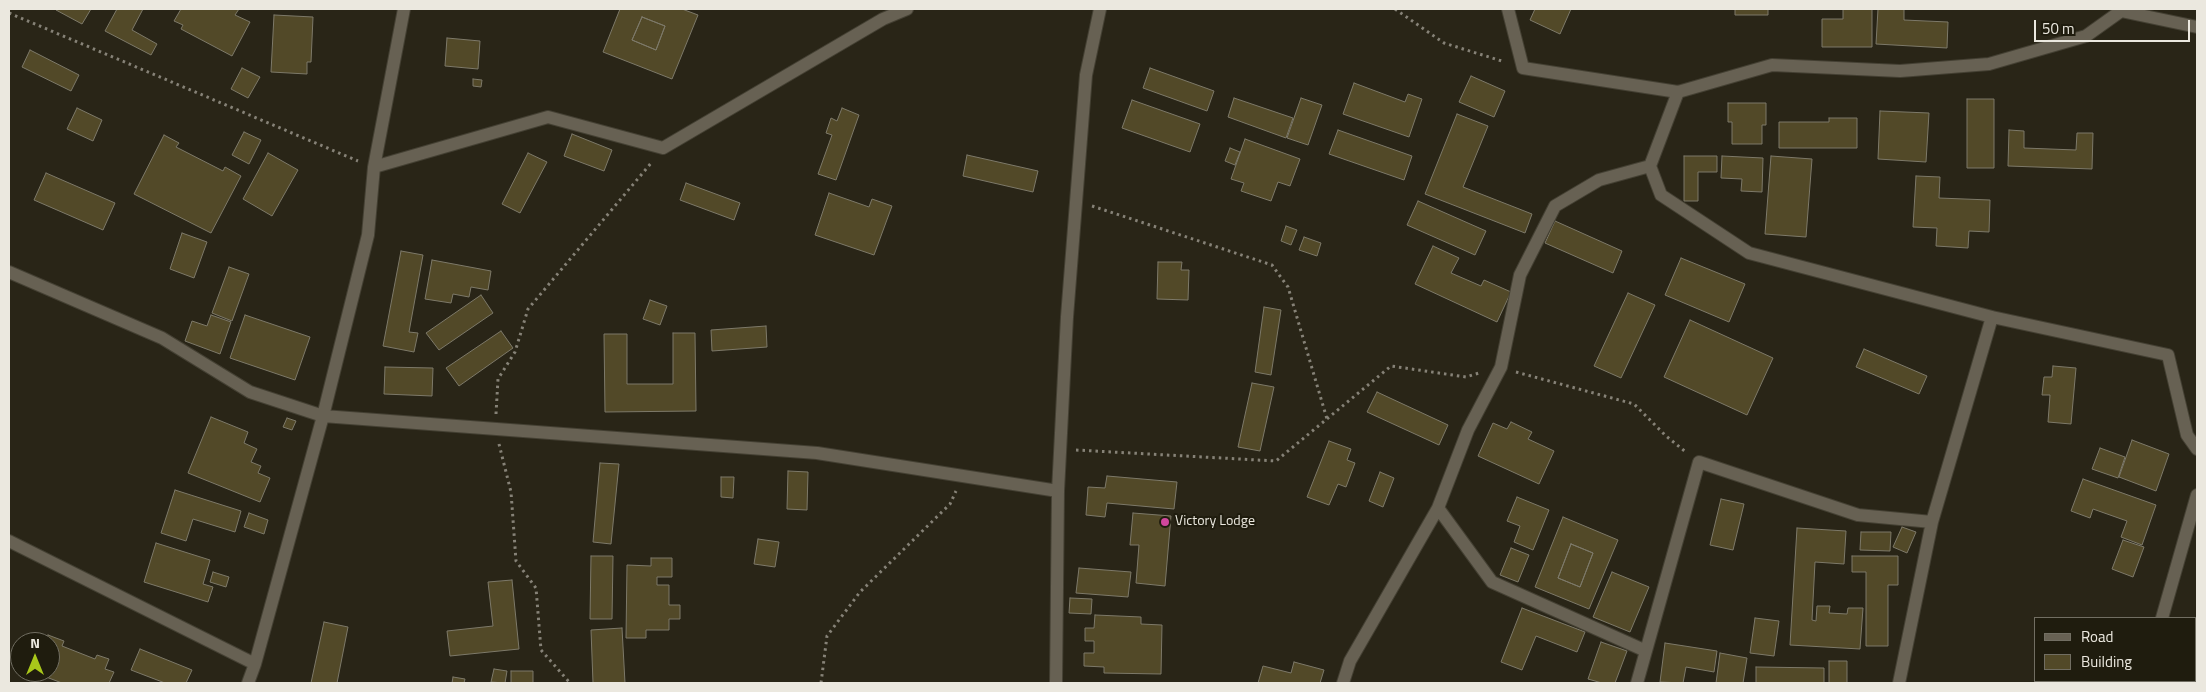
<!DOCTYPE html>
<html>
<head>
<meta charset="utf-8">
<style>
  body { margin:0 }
  #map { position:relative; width:2206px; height:692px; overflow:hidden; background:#292517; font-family:"Titillium Web",sans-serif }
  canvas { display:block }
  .frame { position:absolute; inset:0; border:10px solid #ebe8df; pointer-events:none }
  .legend { position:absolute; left:2034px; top:617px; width:162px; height:65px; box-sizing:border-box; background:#1f1c0e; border:1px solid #716e62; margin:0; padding:6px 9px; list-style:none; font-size:15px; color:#ebe8df }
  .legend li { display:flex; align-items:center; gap:10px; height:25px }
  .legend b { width:25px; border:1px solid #716e62 }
  .north { position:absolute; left:10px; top:632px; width:50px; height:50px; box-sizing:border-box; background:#1f1c0e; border:1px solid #716e62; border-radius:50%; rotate:0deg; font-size:14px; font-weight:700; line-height:20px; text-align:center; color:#ebe8df }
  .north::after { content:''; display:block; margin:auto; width:18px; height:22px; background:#a9c71a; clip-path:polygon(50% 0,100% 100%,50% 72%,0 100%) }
  .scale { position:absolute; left:2034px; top:20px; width:156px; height:22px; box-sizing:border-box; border:2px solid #ebe8df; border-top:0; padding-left:6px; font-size:15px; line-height:18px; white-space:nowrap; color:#ebe8df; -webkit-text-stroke:4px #1f1c0e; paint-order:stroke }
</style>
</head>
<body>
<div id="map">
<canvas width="2206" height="692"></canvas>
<div class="frame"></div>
<ul class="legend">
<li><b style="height:6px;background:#676153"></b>Road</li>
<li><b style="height:14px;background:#524928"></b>Building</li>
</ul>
<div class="north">N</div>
<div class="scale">50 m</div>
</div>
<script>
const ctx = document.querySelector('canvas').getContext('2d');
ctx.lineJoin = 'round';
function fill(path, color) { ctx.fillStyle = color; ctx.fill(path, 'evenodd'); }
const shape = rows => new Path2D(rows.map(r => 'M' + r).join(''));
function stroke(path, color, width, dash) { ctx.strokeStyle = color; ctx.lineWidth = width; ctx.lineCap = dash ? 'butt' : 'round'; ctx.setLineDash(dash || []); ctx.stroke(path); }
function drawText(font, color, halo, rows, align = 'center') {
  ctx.font = font + ' "Titillium Web",sans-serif'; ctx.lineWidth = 4; ctx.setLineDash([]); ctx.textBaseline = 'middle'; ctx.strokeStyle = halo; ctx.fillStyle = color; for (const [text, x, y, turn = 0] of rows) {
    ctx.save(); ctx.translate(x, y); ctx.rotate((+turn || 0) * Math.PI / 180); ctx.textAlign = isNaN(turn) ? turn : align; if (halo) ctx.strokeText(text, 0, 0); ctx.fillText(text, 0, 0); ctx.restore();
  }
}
const building = shape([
  [56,9,91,9,82,24,56,10,56,9],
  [117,9,143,9,132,30,157,44,151,55,105,31,117,9],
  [181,9,239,9,235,15,250,22,232,56,181,29,183,25,174,21,181,9],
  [620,9,682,9,698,15,672,79,603,52,620,9],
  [642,17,665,26,656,50,632,40,642,17],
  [1535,9,1571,9,1560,34,1530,20,1535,9],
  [1735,9,1768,9,1768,15,1735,15,1735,9],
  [1843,9,1872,9,1872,47,1822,47,1822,19,1843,19,1843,9],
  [1878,9,1904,9,1904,20,1948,22,1947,48,1876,44,1878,9],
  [274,15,313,17,311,62,307,62,307,74,271,72,274,15],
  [642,17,665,26,656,50,632,40,642,17],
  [447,38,480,41,478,69,445,66,447,38],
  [30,50,79,75,71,91,22,67,30,50],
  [242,68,260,77,248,98,231,89,242,68],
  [1150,68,1214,91,1207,111,1143,88,1150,68],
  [1471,76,1505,91,1494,117,1459,102,1471,76],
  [473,79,482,80,481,87,473,86,473,79],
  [1354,83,1405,102,1408,94,1422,99,1409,137,1343,114,1354,83],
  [1234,98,1293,118,1286,138,1228,117,1234,98],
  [1301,98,1322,105,1308,145,1287,138,1301,98],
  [1967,99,1994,99,1994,168,1967,168,1967,99],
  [1132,100,1200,124,1190,152,1122,128,1132,100],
  [1728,103,1766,103,1766,125,1762,125,1762,144,1732,144,1732,122,1728,122,1728,103],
  [77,108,102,120,93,141,67,129,77,108],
  [842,108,859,115,836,180,818,174,832,135,826,133,831,118,837,121,842,108],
  [1880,111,1929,113,1926,162,1878,159,1880,111],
  [1457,114,1488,126,1463,187,1532,214,1525,233,1425,194,1457,114],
  [1829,118,1857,118,1857,148,1779,148,1779,122,1829,122,1829,118],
  [1338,130,1412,156,1404,180,1329,154,1338,130],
  [2009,130,2024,131,2024,148,2076,150,2077,133,2093,133,2092,169,2008,166,2009,130],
  [244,132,261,140,249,164,232,155,244,132],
  [572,134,612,150,604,171,564,156,572,134],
  [164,135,179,143,176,147,223,171,225,167,241,176,211,233,134,194,164,135],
  [1245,139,1300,159,1290,186,1278,182,1271,201,1241,191,1244,183,1231,179,1245,139],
  [1230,148,1240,152,1235,165,1225,161,1230,148],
  [268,153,298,170,272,216,243,199,268,153],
  [528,153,547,162,520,213,502,204,528,153],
  [967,155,1038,171,1033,192,963,176,967,155],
  [1684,156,1717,156,1717,172,1698,172,1698,201,1684,201,1684,156],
  [1722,156,1763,158,1762,192,1741,191,1742,179,1721,178,1722,156],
  [1771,156,1812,159,1806,237,1765,234,1771,156],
  [46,173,115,203,103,230,34,200,46,173],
  [1916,176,1940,177,1939,198,1990,200,1989,232,1969,231,1968,248,1936,246,1937,228,1913,227,1916,176],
  [686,183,740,203,734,220,680,200,686,183],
  [829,193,869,207,872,199,892,206,874,255,815,235,829,193],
  [1418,201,1486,231,1475,255,1407,225,1418,201],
  [1555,221,1622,251,1613,273,1545,243,1555,221],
  [1286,226,1297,230,1291,245,1281,241,1286,226],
  [182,233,207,242,194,278,170,269,182,233],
  [1304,237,1321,243,1317,256,1299,250,1304,237],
  [1433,246,1459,258,1451,273,1481,286,1484,280,1511,292,1497,322,1415,284,1433,246],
  [401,251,423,255,409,332,418,333,414,352,383,346,401,251],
  [1681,258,1745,284,1729,322,1665,295,1681,258],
  [432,260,491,271,488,290,471,287,469,297,453,294,451,303,425,299,432,260],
  [1158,262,1182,262,1181,270,1189,270,1188,300,1157,299,1158,262],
  [229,267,249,274,232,321,212,313,229,267],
  [1628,293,1655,305,1621,378,1594,366,1628,293],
  [481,295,493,313,439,350,426,333,481,295],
  [650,300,667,306,660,325,643,319,650,300],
  [1264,307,1281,310,1271,375,1255,372,1264,307],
  [211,315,231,322,220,354,185,341,192,321,207,326,211,315],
  [245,315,310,337,295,380,230,358,245,315],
  [1690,320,1773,358,1747,415,1664,377,1690,320],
  [766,326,767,347,712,351,711,330,766,326],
  [501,331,513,348,459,386,446,368,501,331],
  [673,333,695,333,696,411,605,412,604,334,627,334,627,384,673,384,673,333],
  [1864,349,1927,376,1919,394,1856,367,1864,349],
  [2053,366,2076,368,2071,424,2048,422,2050,395,2042,395,2044,377,2052,377,2053,366],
  [385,367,433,368,432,396,384,394,385,367],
  [1252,383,1274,387,1260,451,1238,447,1252,383],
  [1377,392,1448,425,1439,445,1367,412,1377,392],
  [211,417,248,432,244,443,257,449,251,462,261,466,258,473,270,478,260,502,188,473,211,417],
  [287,418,296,421,292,430,283,427,287,418],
  [1511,422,1532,432,1528,439,1554,451,1539,484,1478,456,1493,423,1507,429,1511,422],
  [2132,440,2169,454,2156,491,2119,477,2132,440],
  [1329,441,1351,449,1347,460,1355,463,1346,487,1338,484,1329,505,1307,497,1329,441],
  [2100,448,2125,457,2118,478,2092,469,2100,448],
  [600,463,619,464,611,544,593,542,600,463],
  [788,471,808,472,807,510,787,509,788,471],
  [1380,472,1394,478,1383,507,1369,501,1380,472],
  [1107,476,1177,482,1174,509,1107,503,1105,517,1086,515,1088,487,1105,488,1107,476],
  [721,477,734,477,733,498,721,497,721,477],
  [2083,479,2156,505,2142,545,2121,537,2127,521,2093,509,2090,518,2071,511,2083,479],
  [175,490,241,511,235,532,193,519,186,541,161,533,175,490],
  [1517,497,1549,510,1533,550,1514,542,1520,526,1507,521,1517,497],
  [1721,499,1744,504,1733,550,1710,545,1721,499],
  [249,513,268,520,264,534,244,527,249,513],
  [1133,513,1171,516,1165,586,1136,583,1139,545,1130,545,1133,513],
  [1563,517,1618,540,1589,609,1535,587,1563,517],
  [1571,544,1593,553,1580,587,1558,578,1571,544],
  [1902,527,1916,532,1907,553,1893,547,1902,527],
  [1797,528,1846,531,1844,564,1815,562,1812,620,1816,621,1817,606,1830,606,1829,613,1847,614,1848,608,1863,608,1860,649,1790,645,1797,528],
  [1861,532,1891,532,1890,551,1860,550,1861,532],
  [758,539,779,542,775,567,754,564,758,539],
  [2123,540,2144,547,2133,577,2112,569,2123,540],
  [156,543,210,560,203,584,213,587,208,602,144,582,156,543],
  [1571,544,1593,553,1580,587,1558,578,1571,544],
  [1511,548,1529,555,1518,582,1500,575,1511,548],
  [591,556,613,556,612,619,590,619,591,556],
  [1852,556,1898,556,1898,585,1888,585,1888,646,1866,646,1866,572,1852,572,1852,556],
  [651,558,672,558,672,577,657,577,657,585,669,585,669,605,680,605,680,619,669,619,669,630,646,630,646,638,626,638,627,565,651,566,651,558],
  [1079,568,1131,572,1128,597,1076,593,1079,568],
  [213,572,229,577,226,587,210,582,213,572],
  [1612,572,1649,587,1630,632,1593,617,1612,572],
  [512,580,519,649,450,656,447,631,493,626,488,582,512,580],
  [1070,598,1092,599,1091,614,1069,613,1070,598],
  [1522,608,1585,632,1577,652,1536,636,1522,670,1501,662,1522,608],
  [1095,615,1141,617,1141,624,1162,625,1161,674,1104,673,1104,667,1084,666,1084,653,1094,653,1094,641,1085,641,1085,628,1094,628,1095,615],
  [1755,618,1779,621,1774,656,1750,653,1755,618],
  [324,622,348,627,337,683,311,683,324,622],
  [622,628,625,683,593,683,591,630,622,628],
  [48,635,64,641,62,646,95,659,97,655,109,659,105,669,114,672,109,683,62,683,33,672,50,672,50,642,46,642,48,635],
  [1601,642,1627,651,1615,683,1602,683,1588,679,1601,642],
  [1665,643,1717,651,1714,672,1686,667,1683,683,1660,682,1665,643],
  [140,649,192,670,186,683,165,683,131,670,140,649],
  [1720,653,1747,658,1743,683,1716,683,1720,653],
  [1829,661,1847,661,1847,683,1829,683,1829,661],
  [1294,662,1324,670,1320,683,1258,683,1263,666,1291,673,1294,662],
  [1756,667,1824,668,1824,683,1756,683,1756,667],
  [494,669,507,671,505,683,491,682,494,669],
  [511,671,533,671,533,683,511,683,511,671],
  [453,677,465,679,464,683,452,683,453,677],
  [2090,681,2118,681,2118,683,2089,683,2090,681]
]);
const path = shape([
  [1395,9,1444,43,1505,62],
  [9,13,358,161],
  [1092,206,1272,265,1288,287,1327,419],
  [1516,372,1634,404,1666,436,1687,453],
  [496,414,498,379,515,352,528,309,652,162],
  [499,444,511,492,516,561,536,588,541,650,570,683],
  [1076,450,1276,461,1391,366,1466,377,1479,373],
  [821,683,827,636,860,592,950,504,956,491]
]);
const minor = shape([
  [1508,9,1523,68,1678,92,1772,65,1900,71,1989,64,2086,36,2121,11,2197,27],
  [1650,166,1661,195,1749,253,1992,317,2168,355,2187,435,2197,449],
  [374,167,548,117,663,148,883,19,907,9],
  [9,272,162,338,250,392,323,416,817,453,1058,491],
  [9,541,255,664],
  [2162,618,2197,495],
  [2195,639,2197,640],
  [1646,651,1492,582,1438,508,1468,430,1501,367,1520,275,1555,206,1599,180,1650,166,1678,92],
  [248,683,255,664,323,416,368,235,374,167,404,9],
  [1056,683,1058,491,1067,317,1086,75,1100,9],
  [1343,683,1350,661,1438,508],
  [1637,683,1699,462,1858,515,1932,522],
  [1899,683,1932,522,1992,317],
  [2143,683,2144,681]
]);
const markers = [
  [1165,522,5,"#d1479c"]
];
const poiNames = [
  ["Victory Lodge",1175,522]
];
fill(building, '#524928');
stroke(building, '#7d7969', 1);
stroke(minor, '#444033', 14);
stroke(path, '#868277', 3, [2.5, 4]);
stroke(minor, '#676153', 12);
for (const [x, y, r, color] of markers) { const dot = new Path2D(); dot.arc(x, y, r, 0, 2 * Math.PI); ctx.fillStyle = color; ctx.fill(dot); stroke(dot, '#1f1c0e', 2); }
drawText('14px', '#ebe8df', '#1f1c0e', poiNames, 'left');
</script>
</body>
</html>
